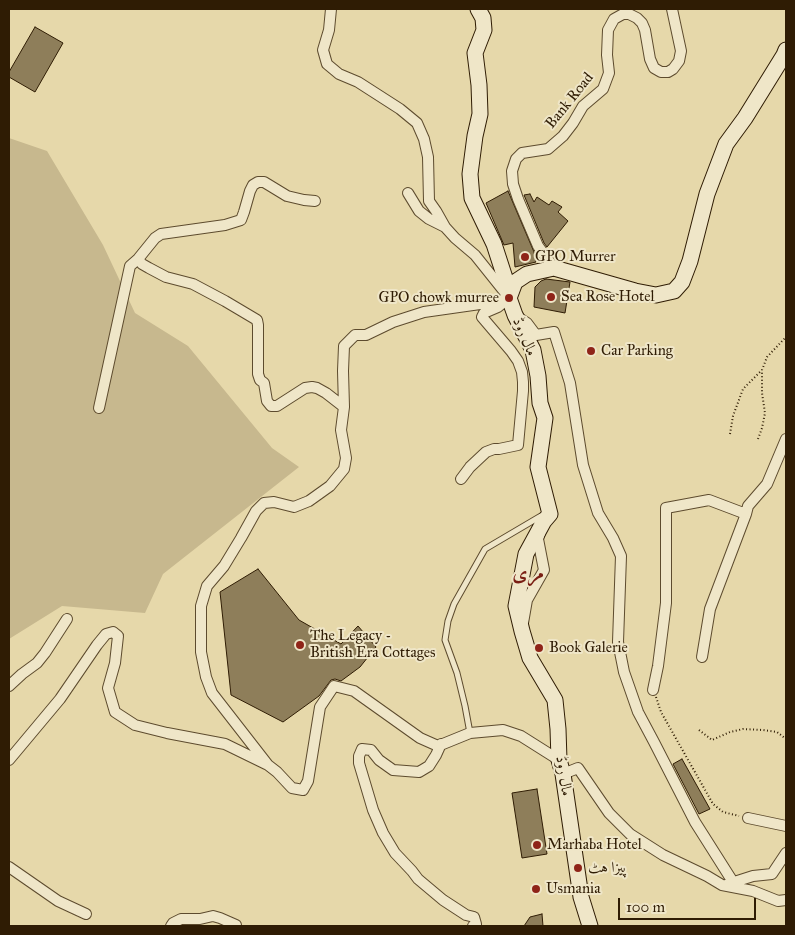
<!DOCTYPE html>
<html>
<head>
<meta charset="utf-8">
<style>
  body { margin:0 }
  #map { position:relative; width:795px; height:935px; overflow:hidden; background:#e6d8aa; font-family:"IM FELL Great Primer",serif }
  canvas { display:block }
  .frame { position:absolute; inset:0; border:10px solid #2f1c04; pointer-events:none }
  .scale { position:absolute; left:618px; top:898px; width:138px; height:22px; box-sizing:border-box; border:2px solid #2f1c04; border-top:0; padding-left:6px; font-size:15px; line-height:18px; white-space:nowrap; color:#2f1c04; -webkit-text-stroke:4px #efe6c8; paint-order:stroke }
</style>
</head>
<body>
<div id="map">
<canvas width="795" height="935"></canvas>
<div class="frame"></div>
<div class="scale">100 m</div>
</div>
<script>
const ctx = document.querySelector('canvas').getContext('2d');
ctx.lineJoin = 'round';
function fill(path, color) { ctx.fillStyle = color; ctx.fill(path, 'evenodd'); }
const shape = rows => new Path2D(rows.map(r => 'M' + r).join(''));
function stroke(path, color, width, dash) { ctx.strokeStyle = color; ctx.lineWidth = width; ctx.lineCap = dash ? 'butt' : 'round'; ctx.setLineDash(dash || []); ctx.stroke(path); }
function drawText(font, color, halo, rows, align = 'center') {
  ctx.font = font + ' "IM FELL Great Primer",Amiri,serif'; ctx.lineWidth = 4; ctx.setLineDash([]); ctx.textBaseline = 'middle'; ctx.strokeStyle = halo; ctx.fillStyle = color; for (const [text, x, y, turn = 0] of rows) {
    ctx.save(); ctx.translate(x, y); ctx.rotate((+turn || 0) * Math.PI / 180); ctx.textAlign = isNaN(turn) ? turn : align; if (halo) ctx.strokeText(text, 0, 0); ctx.fillText(text, 0, 0); ctx.restore();
  }
}
const green = shape([
  [9,138,47,151,103,245,135,313,188,346,272,448,299,467,163,574,145,613,62,606,9,639]
]);
const building = shape([
  [35,27,63,43,35,92,9,77,9,72,35,27],
  [508,191,534,252,536,262,515,267,513,243,504,245,486,203,508,191],
  [530,194,534,202,537,197,549,205,552,201,562,207,558,212,568,221,547,247,544,243,524,195,530,194],
  [546,279,570,282,565,313,534,307,535,287,541,281,546,279],
  [258,569,299,620,341,644,358,626,376,647,360,667,341,681,335,679,331,680,319,696,283,722,231,695,220,592,258,569],
  [682,759,710,809,699,814,673,764,682,759],
  [537,789,547,854,522,858,512,793,537,789],
  [542,914,543,926,524,926,530,917,542,914]
]);
const path = shape([
  [730,434,733,416,743,389,761,371],
  [758,439,762,428,765,413,762,393,762,370,767,357,786,337],
  [656,697,661,712,713,804,723,812,739,816],
  [699,730,712,740,730,732,743,729,763,730,777,732,786,739]
]);
const lane = shape([
  [470,733,465,706,457,673,445,640,448,621,454,604,485,549,541,516]
]);
const street = shape([
  [331,9,329,30,323,50,327,64,339,74,358,82,400,109,417,123,424,139,428,157,429,201,436,211,445,227,455,238,475,255,507,295],
  [408,193,419,211,429,219,445,227],
  [138,259,142,264,149,268,166,277,193,284,225,301,257,320,258,325,258,374,260,380,264,383,267,401,271,406,277,406,305,388,312,387,317,388,326,393,344,407],
  [554,268,538,246,518,199,513,184,512,171,516,159,522,153,548,149,563,136,573,123,583,106,603,89,609,73,607,55,608,30,614,19,623,14,629,14,637,18,642,23,645,30,650,59,654,68,661,72,668,72,673,69,679,61,681,51,672,9],
  [509,298,494,302,424,312,393,322,366,335,355,335,344,346,343,371,344,407,341,430,346,458,344,469,330,486,309,501,294,507,274,502,264,503,256,511,241,538,224,566,207,586,201,606,201,652,206,677,212,693,268,765,277,772,292,788,303,790,308,781,320,707,334,686,354,691,420,738,438,746,470,733,503,730,521,736,559,760],
  [516,316,527,323,536,335,554,332,570,383,583,465,598,513,613,538,621,556,618,642,624,672,638,712,654,742,695,822,733,882],
  [99,408,130,266,138,259,155,238,161,234,225,225,241,220,244,212,250,191,253,185,258,182,264,182,287,196,304,200,315,201],
  [461,479,470,467,486,452,494,449,499,449,518,445,523,391,523,382,522,372,518,361,511,351,482,317,484,313,498,307,504,302],
  [523,623,527,600,544,570,538,539,540,533],
  [702,657,710,609,746,514],
  [9,686,22,674,37,663,45,653,67,619],
  [653,690,658,666,666,603,666,508,709,500,746,514,748,506,767,484,786,439],
  [441,744,436,755,429,766,419,772,393,770,379,760,371,750,362,749,359,756,359,763,373,810,383,833,395,853,412,871,418,879,443,900,466,915,474,917,476,924,473,926],
  [9,760,60,699,97,645,106,634,113,632,118,636,115,663,108,688,115,712,135,725,167,733,225,744,266,764],
  [563,774,578,768,609,813,630,834,663,855,707,876,722,885,753,891,778,901,786,900],
  [748,818,786,826],
  [9,867,58,901,86,914],
  [728,884,753,876,772,874,786,853],
  [171,926,173,923,181,919,200,919,213,916,220,918,236,925]
]);
const secondary = shape([
  [478,9,483,18,484,30,475,53,479,85,480,114,475,136,470,174,472,198,494,244,506,281,509,298,515,315,533,350,538,376,540,403,545,418,538,467,550,514,544,521,526,554,516,606,522,631,530,658,555,700,558,729,559,760,563,774,581,897,590,926],
  [509,298,515,282,527,274,554,268,635,291,656,295,674,291,682,282,690,261,707,194,726,144,745,118,784,55,786,50]
]);
const markers = [
  [525,257,5,"#8f2418"],
  [551,297,5,"#8f2418"],
  [509,298,5,"#8f2418"],
  [591,351,5,"#8f2418"],
  [300,645,5,"#8f2418"],
  [539,648,5,"#8f2418"],
  [537,845,5,"#8f2418"],
  [578,868,5,"#8f2418"],
  [536,889,5,"#8f2418"]
];
const streetNames = [
  ["Bank Road",570,101,-51],
  ["مال روڈ",524,337,67],
  ["مال روڈ",563,776,81]
];
const poiNames = [
  ["GPO Murrer",535,257],
  ["Sea Rose Hotel",561,297],
  ["GPO chowk murree",499,298,"right"],
  ["Car Parking",601,351],
  ["The Legacy -",310,636],
  ["British Era Cottages",310,653],
  ["Book Galerie",549,648],
  ["Marhaba Hotel",547,845],
  ["پیزا ہٹ",588,868],
  ["Usmania",546,889]
];
const districtNames = [
  ["مری",528,574]
];
fill(green, '#c7b88e');
fill(building, '#8e7e5a');
stroke(building, '#2f1c04', 1);
stroke(lane, '#5d4b2e', 7);
stroke(street, '#5d4b2e', 12);
stroke(secondary, '#2f1c04', 17);
stroke(path, '#2f1c04', 2, [1, 2.5]);
stroke(lane, '#efe6c8', 5);
stroke(street, '#efe6c8', 10);
stroke(secondary, '#efe6c8', 15);
for (const [x, y, r, color] of markers) { const dot = new Path2D(); dot.arc(x, y, r, 0, 2 * Math.PI); ctx.fillStyle = color; ctx.fill(dot); stroke(dot, '#efe6c8', 2); }
drawText('15px', '#2f1c04', '#efe6c8', streetNames);
drawText('15px', '#2f1c04', '#efe6c8', poiNames, 'left');
drawText('bold 20px', '#7a1f14', '#efe6c8', districtNames);
</script>
</body>
</html>
